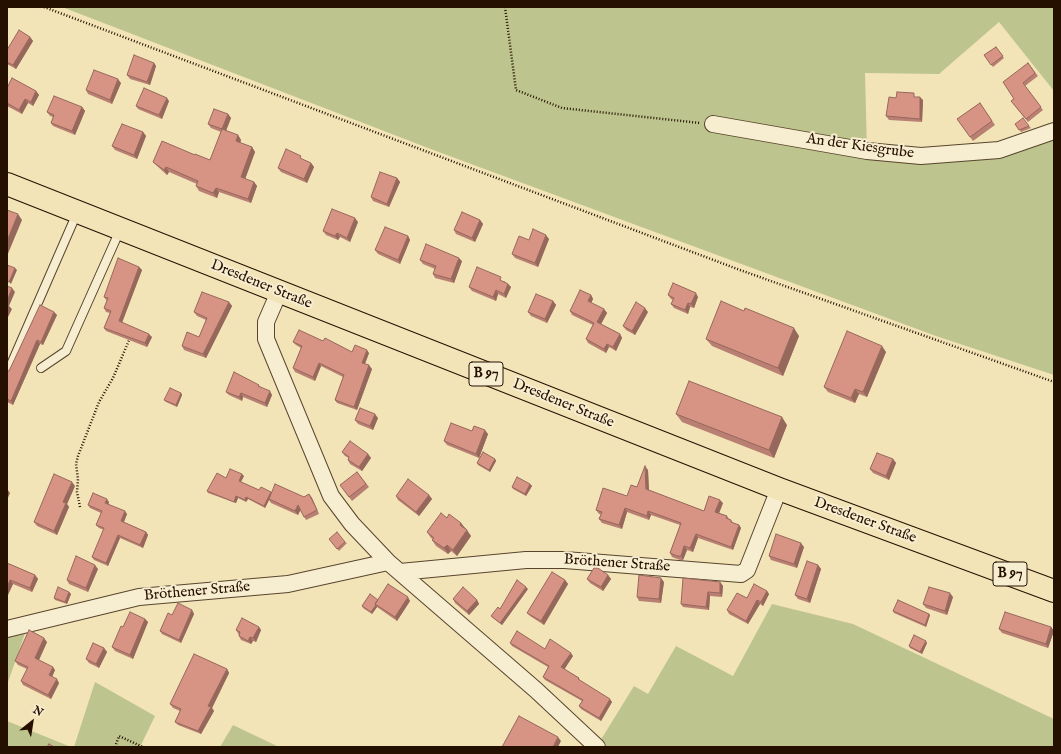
<!DOCTYPE html>
<html>
<head>
<meta charset="utf-8">
<style>
  body { margin:0 }
  #map { position:relative; width:1061px; height:754px; overflow:hidden; background:#f2e4b7; font-family:"IM FELL English",serif }
  canvas { display:block }
  .frame { position:absolute; inset:0; border:8px solid #251000; pointer-events:none }
  .north { position:absolute; left:12px; top:702px; width:40px; height:40px; -webkit-text-stroke:3px #f7edd0; paint-order:stroke; rotate:30deg; font-size:11px; font-weight:700; line-height:16px; text-align:center; color:#251000 }
  .north::after { content:''; display:block; margin:auto; width:14px; height:18px; background:#251000; clip-path:polygon(50% 0,100% 100%,50% 72%,0 100%) }
</style>
</head>
<body>
<div id="map">
<canvas width="1061" height="754"></canvas>
<div class="frame"></div>
<div class="north">N</div>
</div>
<script>
const ctx = document.querySelector('canvas').getContext('2d');
ctx.lineJoin = 'round';
function fill(path, color) { ctx.fillStyle = color; ctx.fill(path, 'evenodd'); }
const shape = rows => new Path2D(rows.map(r => 'M' + r).join(''));
function stroke(path, color, width, dash) { ctx.strokeStyle = color; ctx.lineWidth = width; ctx.lineCap = dash ? 'butt' : 'round'; ctx.setLineDash(dash || []); ctx.stroke(path); }
function drawText(font, color, halo, rows, align = 'center') {
  ctx.font = font + ' "IM FELL English",serif'; ctx.lineWidth = 4; ctx.setLineDash([]); ctx.textBaseline = 'middle'; ctx.strokeStyle = halo; ctx.fillStyle = color; for (const [text, x, y, turn = 0] of rows) {
    ctx.save(); ctx.translate(x, y); ctx.rotate((+turn || 0) * Math.PI / 180); ctx.textAlign = isNaN(turn) ? turn : align; if (halo) ctx.strokeText(text, 0, 0); ctx.fillText(text, 0, 0); ctx.restore();
  }
}
const green = shape([
  [62,7,1054,7,1054,91,999,22,939,74,865,73,867,150,999,150,1054,130,1054,375,936,336,436,151],
  [772,604,853,624,1054,719,1054,747,597,746,634,686,648,694,676,646,733,676],
  [28,625,7,685,7,629],
  [95,682,155,716,140,747,74,747],
  [7,721,71,747,7,747],
  [233,725,279,747,220,747]
]);
const path = shape([
  [44,7,740,270,1054,382],
  [505,7,516,90,562,108,700,123],
  [80,507,77,492,78,479,76,464,78,456,99,402,113,378,130,338],
  [115,747,119,736,143,747]
]);
const service = shape([
  [41,368,66,351,120,230],
  [9,369,77,213]
]);
const minor = shape([
  [713,124,867,151,921,156,999,150,1054,131],
  [279,292,266,322,266,339,331,496,352,524,388,562,536,690,597,747],
  [400,572,526,560,565,560,741,574,747,570,779,489],
  [7,629,139,597,288,584,388,562]
]);
const primary = shape([
  [7,184,779,489,1054,591]
]);
const wall = shape([
  [30,37,33,41,16,69,7,64,7,50],
  [996,47,1004,58,993,67,984,55],
  [154,63,156,66,150,85,130,79,127,75],
  [1028,63,1038,76,1025,86,1043,110,1028,122,1011,101,1014,99],
  [121,83,112,104,88,94,86,90],
  [7,88,36,91,39,95,33,106,28,103,22,114,7,106],
  [916,97,923,100,922,122,889,120,886,116,896,98],
  [169,101,162,119,138,109,136,106],
  [980,103,995,125,973,141,957,119],
  [82,107,85,111,75,135,53,126,51,123,53,117,50,116,47,112],
  [228,114,231,118,226,131,238,135,241,140,240,143,252,147,255,152,245,179,254,182,257,186,251,203,219,192,217,198,199,191,196,186,197,184,169,172,167,175,157,166,153,162,195,155,210,160,221,132,211,128,208,124],
  [1015,124,1029,126,1031,128,1021,132],
  [143,132,146,136,137,159,115,150,112,146],
  [304,160,311,163,314,167,307,183,281,172,278,168],
  [397,178,400,182,389,207,373,201,371,197],
  [480,220,483,224,475,242,456,234,454,230],
  [358,222,350,242,340,237,338,240,326,235,323,231],
  [408,236,410,240,400,264,378,254,375,250],
  [549,239,538,267,515,258,512,254,529,240],
  [420,260,462,261,454,283,435,278,433,274,435,269,423,264],
  [139,267,142,270,122,323,152,337,147,347,106,331,104,328,110,313,106,312,104,308,107,301,104,297],
  [504,281,508,284,511,287,506,298,498,294,496,301,472,291,469,287],
  [591,295,593,299,591,303,604,309,607,313,601,324,620,334,622,338,616,351,609,347,606,353,588,343,586,339,593,325,572,315,570,311],
  [668,295,698,297,694,308,690,307,688,314,674,308,671,304,673,300,671,299],
  [553,301,556,305,547,323,531,316,528,312],
  [229,302,232,306,206,358,184,350,182,346,199,337,206,320,197,316,194,312],
  [54,312,57,315,43,345,40,344,13,405,7,402,7,371,9,371],
  [648,312,635,335,626,330,623,326],
  [799,336,783,376,712,346,706,339],
  [323,341,352,352,369,353,365,364,372,369,357,410,337,403,335,400,343,377,321,366,315,381,295,372,293,368,301,348,296,345,293,342],
  [886,352,867,397,859,394,855,403,828,392,824,387],
  [259,385,261,388,272,395,267,407,243,397,242,401,229,395,226,392],
  [181,393,182,395,177,407,166,402,164,400],
  [676,414,787,425,774,458,682,422],
  [378,418,373,430,358,424,355,420],
  [472,431,488,434,479,458,447,445,444,441],
  [342,452,368,454,371,458,362,471,350,464,348,460,349,458,345,456],
  [495,459,496,461,490,472,478,465,477,463],
  [893,459,896,463,889,480,873,473,870,469],
  [648,470,649,490,704,511,723,503,719,513,727,516,729,519,731,520,733,523,739,525,741,528,733,550,698,538,693,552,687,550,683,560,680,560,672,557,670,553,680,525,651,515,649,520,627,512,622,529,602,523,599,519,601,514,599,514,596,510,627,496,637,487],
  [357,472,369,487,352,501,343,489],
  [244,476,241,482,259,490,304,497,309,494,312,498,319,514,306,520,300,510,298,515,271,503,269,500,265,508,248,499,246,502,238,498,236,503,208,493,207,491,226,478],
  [530,484,532,486,526,496,513,489,512,487],
  [75,486,67,504,69,507,57,535,37,526,34,522],
  [429,495,432,499,419,516,398,500,396,496],
  [109,502,108,504,127,514,124,522,146,532,148,535,143,548,120,538,108,566,94,560,92,557,104,530,99,528,96,525,101,513,90,508,88,505],
  [447,518,461,523,465,529,471,536,457,556,451,551,448,554,436,546,432,540,433,539,431,538,427,532],
  [331,541,345,542,347,543,339,551],
  [804,547,797,568,771,560,769,556],
  [7,563,35,575,38,579,32,592,13,584,7,597],
  [818,565,821,569,810,603,798,599,795,595],
  [98,569,88,592,69,584,67,580],
  [608,575,611,579,603,591,590,583,587,579],
  [565,580,568,584,544,625,530,616,527,613],
  [664,582,661,603,639,601,637,597],
  [720,582,723,586,722,597,710,596,709,610,683,607,681,604],
  [528,589,502,625,493,618,491,616,500,609],
  [767,591,769,594,763,606,760,604,748,624,729,614,727,610,747,598],
  [69,592,71,594,67,604,55,600,54,598],
  [953,597,947,615,926,608,923,604],
  [453,599,477,600,479,604,469,615,455,603],
  [378,600,410,601,397,621,377,607,372,614,363,608,362,606],
  [192,610,194,614,181,643,162,634,160,631,172,615],
  [893,611,929,614,930,615,926,627,894,613],
  [145,619,148,622,133,659,115,651,112,647,123,627],
  [259,627,261,630,256,642,253,641,251,644,241,640,239,636,239,635,236,630],
  [1051,627,1054,631,1048,648,1002,633,999,629],
  [47,642,39,660,55,670,52,677,59,683,51,699,23,685,21,681,27,669,18,665,15,661],
  [510,643,545,649,573,656,564,669,579,678,580,681,612,702,601,721,581,709,579,706,582,701,545,680,543,677,548,667,512,646],
  [927,643,922,654,910,648,909,646],
  [104,648,107,652,99,668,89,663,86,659],
  [227,669,229,673,212,708,214,711,201,734,178,725,175,722,180,711,173,708,170,704]
]);
const shadedWall = shape([
  [30,37,33,41,16,69,13,65],
  [154,63,156,66,150,85,147,82],
  [118,79,121,83,112,104,110,100],
  [36,91,39,95,33,106,31,102],
  [920,97,923,100,922,122,920,119],
  [167,98,169,101,162,119,159,115],
  [25,99,28,103,22,114,19,110],
  [82,107,85,111,75,135,72,131],
  [228,114,231,118,225,133,222,129],
  [143,132,146,136,137,159,134,155],
  [238,135,241,140,239,146,236,141],
  [252,147,255,152,244,182,241,177],
  [311,163,314,167,307,183,304,179],
  [166,167,169,172,167,175,164,170],
  [397,178,400,182,389,207,387,204],
  [254,182,257,186,251,203,248,199],
  [216,188,219,192,217,198,213,193],
  [18,214,22,220,7,256,7,241],
  [355,218,358,222,350,242,347,238],
  [480,220,483,224,475,242,472,238],
  [337,233,340,237,338,240,335,236],
  [546,235,549,239,538,267,535,263],
  [408,236,410,240,400,264,398,260],
  [459,258,462,261,454,283,451,279],
  [139,267,142,270,121,325,119,321],
  [15,268,17,270,11,284,9,282],
  [508,284,511,287,506,298,504,294],
  [12,288,15,292,9,306,12,309,7,319,7,301],
  [496,290,498,294,496,301,493,297],
  [696,293,698,297,694,308,691,304],
  [591,295,593,299,590,305,588,301],
  [553,301,556,305,547,323,545,319],
  [229,302,232,306,206,358,203,354],
  [688,303,690,307,688,314,685,310],
  [645,308,648,312,635,335,632,331],
  [604,309,607,313,600,326,597,322],
  [54,312,57,315,43,345,41,342],
  [794,328,799,336,783,376,778,368],
  [149,334,152,337,147,347,145,343],
  [620,334,622,338,616,351,613,347],
  [37,340,40,344,13,405,11,401],
  [607,344,609,347,606,353,604,349],
  [882,346,886,352,867,397,863,392],
  [367,350,369,353,364,366,362,363],
  [319,363,321,366,315,381,313,377],
  [369,365,372,369,357,410,354,407],
  [855,389,859,394,855,403,851,398],
  [270,391,272,395,267,407,265,403],
  [181,393,182,395,177,407,176,405],
  [241,393,243,397,242,401,239,397],
  [375,414,378,418,373,430,370,426],
  [782,417,787,425,774,458,769,450],
  [485,430,488,434,479,458,476,454],
  [368,454,371,458,362,471,359,467],
  [495,459,496,461,490,472,489,470],
  [893,459,896,463,889,480,886,476],
  [645,466,648,470,649,493,646,489],
  [242,474,244,476,240,483,239,481],
  [72,482,75,486,67,504,69,507,57,535,54,531,63,502],
  [530,484,532,486,526,496,525,494],
  [7,489,10,493,7,500],
  [271,492,273,494,269,499,269,500,265,508,264,506],
  [309,494,312,498,319,514],
  [429,495,432,499,419,516,416,512],
  [236,496,238,498,236,503,234,502],
  [246,497,248,499,246,502,245,500],
  [107,499,109,502,108,506,105,503],
  [720,500,723,503,718,516,715,512],
  [298,505,301,509,298,515,295,511],
  [625,508,627,512,622,529,619,525],
  [125,511,127,514,123,524,121,521],
  [648,511,651,515,649,520,647,516],
  [461,523,466,529,464,531,460,525],
  [739,525,741,528,733,550,731,547],
  [467,530,471,536,457,556,453,550],
  [146,532,148,535,143,548,140,545],
  [696,534,698,538,693,552,690,548],
  [118,535,120,538,108,566,106,563],
  [801,543,804,547,797,568,794,564],
  [447,545,451,551,448,554,444,548],
  [684,546,687,550,683,560,681,556],
  [95,565,98,569,88,592,86,588],
  [818,565,821,569,810,603,807,599],
  [35,575,38,579,32,592,30,588],
  [608,575,611,579,603,591,601,587],
  [661,578,664,582,661,603,659,599],
  [10,580,13,584,7,597,7,588],
  [565,580,568,584,544,625,541,621],
  [720,582,723,586,722,597,720,593],
  [526,587,528,589,502,625,500,623],
  [767,591,769,594,763,606,761,602],
  [69,592,71,594,67,604,65,602],
  [708,592,710,596,709,610,706,607],
  [950,593,953,597,947,615,945,611],
  [408,597,410,601,397,621,395,617],
  [477,600,479,604,469,615,467,611],
  [757,600,760,604,748,624,746,621],
  [376,605,377,607,372,614,371,612],
  [192,610,194,614,181,643,179,640],
  [929,614,930,615,926,627,925,625],
  [145,619,148,622,133,659,130,655],
  [259,627,261,630,256,642,253,638],
  [1051,627,1054,631,1048,648,1046,644],
  [250,637,253,641,251,644,248,641],
  [44,638,47,642,38,662,35,658],
  [926,641,927,643,922,654,920,652],
  [104,648,107,652,99,668,96,664],
  [571,653,573,656,564,670,561,667],
  [53,667,55,670,51,679,49,675],
  [227,669,229,673,212,708,214,711,201,734,198,731,208,706],
  [57,679,59,683,51,699,48,695],
  [610,699,612,702,601,721,599,718],
  [558,737,561,741,558,747,553,747]
]);
const building = shape([
  [19,30,30,37,13,65,7,62,7,50,19,30],
  [996,47,1003,56,991,65,984,55,996,47],
  [134,55,154,63,147,82,127,75,134,55],
  [1028,63,1035,73,1023,83,1041,107,1026,119,1011,101,1014,99,1003,82,1028,63],
  [94,70,118,79,110,100,86,90,94,70],
  [12,78,36,91,31,102,25,99,19,110,7,103,7,88,12,78],
  [144,88,167,98,159,115,136,106,144,88],
  [897,92,914,93,914,97,920,97,920,119,886,116,889,97,896,98,897,92],
  [54,96,82,107,72,131,51,123,54,115,47,112,54,96],
  [980,103,992,121,970,137,957,119,980,103],
  [214,109,228,114,222,129,208,124,214,109],
  [1023,118,1029,126,1019,130,1015,124,1023,118],
  [122,124,143,132,134,155,112,146,122,124],
  [222,129,238,135,236,141,252,147,241,177,254,182,248,199,216,188,213,193,196,186,198,181,166,167,164,170,153,162,162,141,195,155,195,154,210,160,222,129],
  [286,149,301,156,300,158,311,163,304,179,278,168,286,149],
  [380,172,397,178,387,204,371,197,380,172],
  [332,209,355,218,347,238,337,233,335,236,323,231,332,209],
  [7,210,18,214,7,241,7,210],
  [462,212,480,220,472,238,454,230,462,212],
  [385,227,408,236,398,260,375,250,385,227],
  [533,229,546,235,535,263,512,254,519,236,529,240,533,229],
  [426,244,459,258,451,279,433,274,436,266,420,260,426,244],
  [118,258,139,267,119,321,149,334,145,343,104,328,111,311,104,308,108,298,104,297,118,258],
  [7,265,15,268,9,282,7,281,7,265],
  [477,267,501,277,500,280,508,284,504,294,496,290,493,297,469,287,477,267],
  [673,283,696,293,691,304,688,303,685,310,671,304,674,298,668,295,673,283],
  [7,286,12,288,7,301,7,286],
  [580,290,591,295,588,301,604,309,597,322,620,334,613,347,607,344,604,349,586,339,594,323,570,311,580,290],
  [202,292,229,302,203,354,182,346,187,332,199,337,207,318,194,312,202,292],
  [536,294,553,301,545,319,528,312,536,294],
  [721,301,744,311,745,308,794,328,778,368,706,339,721,301],
  [636,302,645,308,632,331,623,326,636,302],
  [40,305,54,312,41,342,37,340,11,401,7,399,7,371,9,371,40,305],
  [299,330,323,341,325,338,352,352,355,345,367,350,362,363,369,365,354,407,335,400,344,375,319,363,313,377,293,368,302,346,293,342,299,330],
  [847,331,882,346,863,392,855,389,851,398,824,387,847,331],
  [234,372,259,385,258,386,270,391,265,403,241,393,239,397,226,392,234,372],
  [689,381,782,417,769,450,676,414,689,381],
  [170,388,181,393,176,405,164,400,170,388],
  [360,408,375,414,370,426,355,420,360,408],
  [451,423,472,431,474,426,485,430,476,454,444,441,451,423],
  [350,441,368,454,359,467,348,460,349,457,342,452,350,441],
  [483,452,495,459,489,470,477,463,483,452],
  [877,453,893,459,886,476,870,469,877,453],
  [645,466,646,489,704,511,709,496,720,500,715,512,727,516,726,518,731,520,731,522,739,525,731,547,696,534,690,548,684,546,681,556,677,556,670,553,681,523,648,511,647,516,625,508,619,525,599,519,602,512,596,510,603,488,627,496,631,485,637,487,645,466],
  [230,469,242,474,239,481,259,490,261,487,271,492,264,506,246,497,245,500,236,496,234,502,207,491,217,473,226,478,230,469],
  [357,472,366,484,349,497,340,485,357,472],
  [54,474,72,482,63,502,66,503,54,531,34,522,54,474],
  [517,477,530,484,525,494,512,487,517,477],
  [408,479,429,495,416,512,396,496,408,479],
  [275,484,304,497,309,494,317,510,304,517,298,505,295,511,269,499,275,484],
  [93,493,107,499,105,503,125,511,121,521,146,532,140,545,118,535,106,563,92,557,104,528,96,525,102,511,88,505,93,493],
  [441,513,447,518,449,514,461,523,460,525,467,530,453,550,447,545,444,548,432,540,434,538,427,532,441,513],
  [337,532,345,542,337,549,329,539,337,532],
  [776,534,801,543,794,564,769,556,776,534],
  [76,556,95,565,86,588,67,580,76,556],
  [807,561,818,565,807,599,795,595,807,561],
  [7,563,35,575,30,588,10,580,7,588,7,563],
  [594,568,598,568,608,575,601,587,587,579,594,568],
  [552,572,565,580,541,621,527,613,552,572],
  [639,575,661,578,659,599,637,597,639,575],
  [683,578,720,582,720,593,708,592,706,607,681,604,683,578],
  [517,580,526,587,500,623,491,616,498,607,500,609,517,580],
  [388,584,408,597,395,617,375,604,388,584],
  [754,584,767,591,761,602,757,600,746,621,727,610,737,593,747,598,754,584],
  [58,587,69,592,65,602,54,598,58,587],
  [463,587,477,600,467,611,453,599,463,587],
  [929,587,950,593,945,611,923,604,929,587],
  [370,594,378,600,375,604,376,605,371,612,362,606,370,594],
  [898,600,929,614,925,625,893,611,898,600],
  [178,603,192,610,179,640,160,631,168,613,172,615,178,603],
  [130,612,145,619,130,655,112,647,121,626,123,627,130,612],
  [1005,612,1051,627,1046,644,999,629,1005,612],
  [242,618,259,627,253,638,250,637,248,641,239,636,240,632,236,630,242,618],
  [29,630,44,638,35,658,53,667,49,675,57,679,48,695,21,681,28,667,15,661,29,630],
  [517,631,545,649,550,639,571,653,561,667,579,678,578,679,610,699,599,718,579,706,583,700,543,677,549,666,510,643,517,631],
  [914,635,926,641,920,652,909,646,914,635],
  [93,643,104,648,96,664,86,659,93,643],
  [194,654,227,669,208,706,211,707,198,731,175,722,181,709,170,704,194,654],
  [519,716,558,737,553,747,502,747,519,716],
  [49,744,54,747,47,747,49,744]
]);
const shields = [
  [486,374,34],
  [1010,574,34]
];
const shieldNames = [
  ["B 97",486,374],
  ["B 97",1010,574]
];
const streetNames = [
  ["An der Kiesgrube",860,147,8],
  ["Dresdener Straße",261,285,22],
  ["Dresdener Straße",563,404,22],
  ["Dresdener Straße",865,521,20],
  ["Bröthener Straße",617,564,4],
  ["Bröthener Straße",197,592,-5]
];
fill(green, '#bdc48d');
stroke(service, '#58452e', 10);
stroke(minor, '#58452e', 18);
stroke(primary, '#251000', 24);
stroke(path, '#251000', 2.5, [1, 2]);
stroke(service, '#f7edd0', 8);
stroke(minor, '#f7edd0', 16);
stroke(primary, '#f2e4b7', 22);
fill(wall, '#b97f72');
fill(shadedWall, '#96685c');
fill(building, '#d79484');
stroke(building, '#96685c', 1);
for (const [x, y, w] of shields) { const box = new Path2D(); box.roundRect(x - w / 2, y - 12, w, 24, 3); ctx.fillStyle = '#f7edd0'; ctx.fill(box); stroke(box, '#251000', 1); }
drawText('bold 14px', '#251000', null, shieldNames);
drawText('15px', '#251000', '#f7edd0', streetNames);
</script>
</body>
</html>
